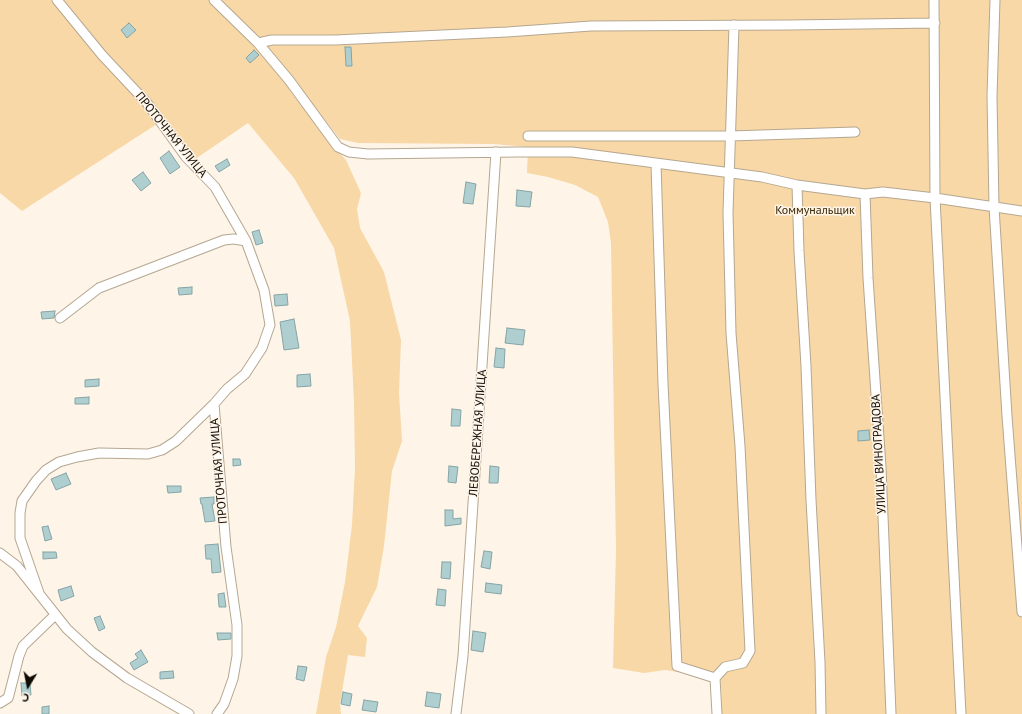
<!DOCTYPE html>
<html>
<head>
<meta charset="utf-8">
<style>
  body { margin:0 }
  #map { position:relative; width:1022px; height:714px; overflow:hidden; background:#fef5e8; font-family:"PT Sans",sans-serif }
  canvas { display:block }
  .north { position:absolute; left:8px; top:666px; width:40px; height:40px; -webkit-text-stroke:3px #fef5e8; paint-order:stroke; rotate:190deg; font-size:11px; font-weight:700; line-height:16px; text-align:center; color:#100b05 }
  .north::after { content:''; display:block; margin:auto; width:14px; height:18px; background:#100b05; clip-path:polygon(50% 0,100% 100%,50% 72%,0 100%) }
</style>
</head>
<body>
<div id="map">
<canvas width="1022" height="714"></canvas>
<div class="north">С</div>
</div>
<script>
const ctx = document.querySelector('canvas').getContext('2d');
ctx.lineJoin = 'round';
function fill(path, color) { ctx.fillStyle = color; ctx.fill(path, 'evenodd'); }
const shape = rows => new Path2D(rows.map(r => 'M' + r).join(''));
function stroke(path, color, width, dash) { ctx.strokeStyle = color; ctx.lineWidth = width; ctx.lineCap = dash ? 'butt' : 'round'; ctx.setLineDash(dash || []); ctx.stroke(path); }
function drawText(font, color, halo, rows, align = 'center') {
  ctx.font = font + ' "PT Sans",sans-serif'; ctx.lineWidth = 3; ctx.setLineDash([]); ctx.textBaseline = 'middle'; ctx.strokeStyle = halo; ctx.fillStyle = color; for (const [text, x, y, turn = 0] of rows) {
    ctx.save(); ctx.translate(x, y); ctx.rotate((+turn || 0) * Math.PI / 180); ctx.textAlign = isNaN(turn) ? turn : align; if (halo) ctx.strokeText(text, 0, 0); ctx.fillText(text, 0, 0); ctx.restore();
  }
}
const green = shape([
  [0,0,1022,0,1022,714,722,714,721,683,685,673,665,670,644,673,613,668,616,550,611,243,608,222,598,197,575,185,548,177,527,173,528,147,493,144,358,143,340,139,300,88,290,91,333,146,346,160,361,193,357,209,360,228,384,272,401,340,399,393,402,441,392,471,384,546,377,587,358,626,367,638,365,657,348,655,340,704,341,714,316,714,326,657,336,627,345,582,352,525,355,468,354,402,350,321,334,248,294,178,248,123,188,164,157,124,22,211,0,193]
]);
const building = shape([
  [129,23,136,30,127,38,121,30,129,23],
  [345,47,351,47,352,66,346,66,345,47],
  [254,50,259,55,250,63,246,58,254,50],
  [169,151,180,167,170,174,160,158,169,151],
  [227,159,230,165,219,172,215,166,227,159],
  [143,172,151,183,141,191,132,180,143,172],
  [466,182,476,184,473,204,463,203,466,182],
  [517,190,532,192,530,207,516,206,517,190],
  [259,230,263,243,256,245,252,232,259,230],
  [192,287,192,294,179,295,178,288,192,287],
  [287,294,288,305,275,306,274,295,287,294],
  [55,311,54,318,42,319,41,312,55,311],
  [294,319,299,348,284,350,280,322,294,319],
  [507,328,525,330,523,345,505,343,507,328],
  [496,348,505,349,504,368,494,367,496,348],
  [310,374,311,386,297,387,297,375,310,374],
  [99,379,99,386,85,387,85,380,99,379],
  [89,397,89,404,75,404,75,398,89,397],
  [452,409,461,410,460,426,451,426,452,409],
  [869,430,870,440,858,441,858,431,869,430],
  [233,459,240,459,241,465,233,466,233,459],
  [449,466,458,467,456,483,448,482,449,466],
  [490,466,499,467,498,483,489,483,490,466],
  [66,473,71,484,56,490,51,479,66,473],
  [167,486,181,486,181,492,168,493,167,486],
  [214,497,214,504,212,504,215,521,205,522,202,504,201,504,200,498,214,497],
  [445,510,453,510,453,519,461,518,461,524,445,526,445,510],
  [48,526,52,539,45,541,42,527,48,526],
  [218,544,221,572,212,573,211,559,206,559,205,545,218,544],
  [484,551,492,552,490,569,481,567,484,551],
  [43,552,56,552,57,558,43,559,43,552],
  [442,562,451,562,450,579,441,578,442,562],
  [486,583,502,585,501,594,485,592,486,583],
  [71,586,74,596,61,601,58,590,71,586],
  [438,589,446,590,445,606,436,605,438,589],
  [224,593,226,607,219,607,218,594,224,593],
  [100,616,105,628,99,631,94,618,100,616],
  [473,631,486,633,483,652,471,650,473,631],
  [217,633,231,633,231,639,218,640,217,633],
  [141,650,148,662,134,670,130,663,138,658,135,654,141,650],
  [298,666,307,667,304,681,296,679,298,666],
  [173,671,174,678,160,679,160,672,173,671],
  [21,683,30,683,31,695,22,696,21,683],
  [343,692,352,694,350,706,341,704,343,692],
  [427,692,441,694,439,708,425,706,427,692],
  [364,700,378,702,376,712,362,710,364,700],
  [49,706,49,714,42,714,42,707,49,706]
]);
const minor = shape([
  [57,0,102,55,147,103,186,157,215,187,246,241,264,290,270,325,262,348,245,374,227,389,214,404,226,547,237,625,237,656,233,679,224,704,217,714],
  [214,0,258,43,289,80,338,147,349,152,368,154,518,152,572,152,762,177,797,185,865,194,883,192,935,198,1022,211],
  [934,0,935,198,961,714],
  [995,0,992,96,994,207,1007,416,1022,612],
  [258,43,272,40,335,40,507,32,591,26,789,25,935,23],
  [528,136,730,136,855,132],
  [656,164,663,384,677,666,715,678],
  [797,185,799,251,806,366,811,500,820,662,821,714],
  [865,194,868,278,881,467,891,714],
  [60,318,99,288,224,240,234,239,246,241],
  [0,553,17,566,67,629,92,652,127,678,189,714],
  [39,593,20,538,20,513,22,501,36,481,46,470,59,462,77,457,99,453,148,454,162,450,176,441,214,404],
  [0,703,8,698,9,695,19,656,23,646,55,615],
  [456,714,463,656,496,152],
  [717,714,715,678,725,667,743,663,750,651,740,446,731,333,728,213,734,25]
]);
const streetNames = [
  ["ПРОТОЧНАЯ УЛИЦА",171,135,51],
  ["ЛЕВОБЕРЕЖНАЯ УЛИЦА",478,433,-86],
  ["УЛИЦА ВИНОГРАДОВА",879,454,-93],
  ["ПРОТОЧНАЯ УЛИЦА",219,471,-95]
];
const parkNames = [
  ["Коммунальщик",815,211]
];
fill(green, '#f8d8a6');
fill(building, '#aeced0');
stroke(building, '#85a4a6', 1);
stroke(minor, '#b5a791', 11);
stroke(minor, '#fff', 9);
drawText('12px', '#100b05', '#fef5e8', streetNames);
drawText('12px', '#382604', '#fef5e8', parkNames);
</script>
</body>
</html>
